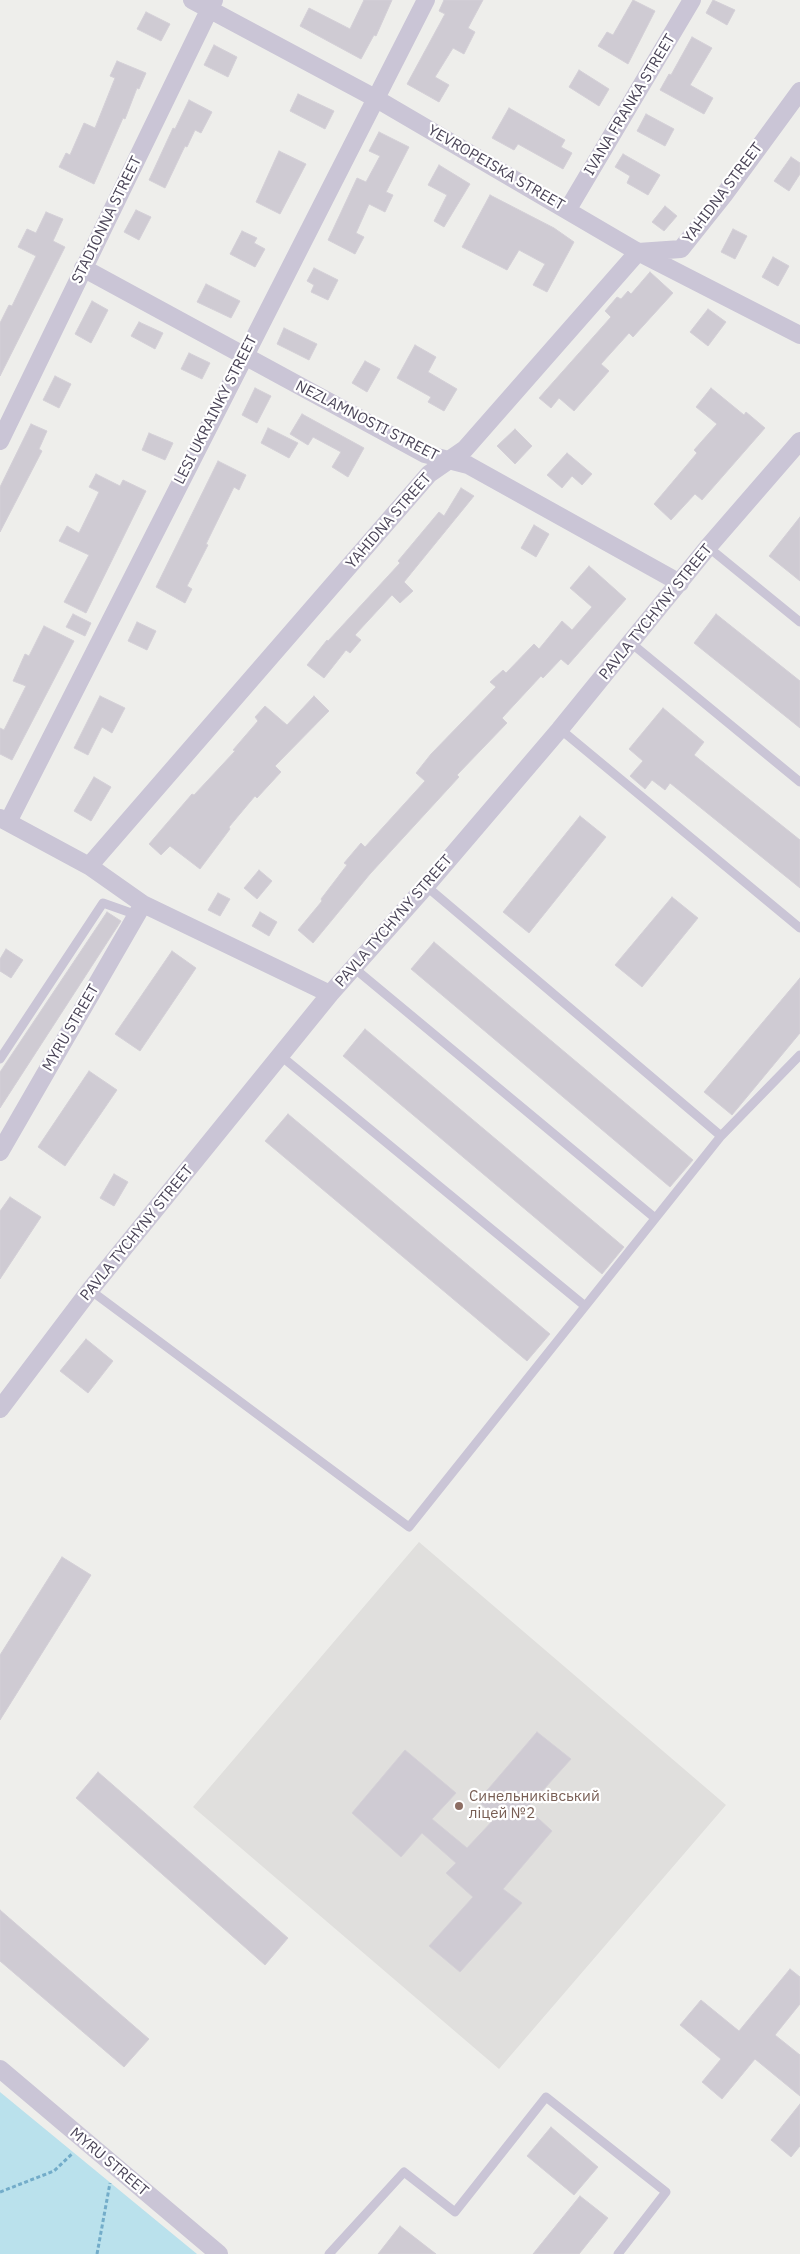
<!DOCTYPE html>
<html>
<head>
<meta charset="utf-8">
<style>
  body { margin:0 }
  canvas { display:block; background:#eeeeeb }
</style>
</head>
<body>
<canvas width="800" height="2254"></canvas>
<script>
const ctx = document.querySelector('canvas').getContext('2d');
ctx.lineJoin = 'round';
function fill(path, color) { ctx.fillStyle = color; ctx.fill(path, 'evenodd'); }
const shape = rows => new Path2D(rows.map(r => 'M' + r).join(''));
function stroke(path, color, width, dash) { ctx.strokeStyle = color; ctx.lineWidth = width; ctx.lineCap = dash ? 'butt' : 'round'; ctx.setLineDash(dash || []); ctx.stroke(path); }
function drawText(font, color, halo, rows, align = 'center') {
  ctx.font = font + ' "IBM Plex Sans",sans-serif'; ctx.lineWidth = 4.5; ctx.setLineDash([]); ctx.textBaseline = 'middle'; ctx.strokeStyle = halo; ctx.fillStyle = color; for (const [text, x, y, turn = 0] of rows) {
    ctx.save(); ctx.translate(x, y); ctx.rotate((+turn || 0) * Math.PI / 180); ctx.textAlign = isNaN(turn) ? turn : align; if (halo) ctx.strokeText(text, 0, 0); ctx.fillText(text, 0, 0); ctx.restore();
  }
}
const education = shape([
  [419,1542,726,1805,499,2069,193,1807]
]);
const green = shape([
  [0,2092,197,2254,0,2254]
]);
const building = shape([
  [364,0,392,0,376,36,374,35,361,59,300,26,309,8,350,29,364,0],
  [444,0,483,0,468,28,475,32,464,54,453,48,435,77,449,85,439,102,407,84,445,14,439,11,444,0],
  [633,0,655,11,628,64,598,46,607,32,613,35,633,0],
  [713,0,735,10,727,25,706,13,713,0],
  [146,12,170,24,161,41,137,29,146,12],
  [692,37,712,48,690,85,713,98,704,114,660,90,669,74,671,75,692,37],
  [214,45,237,57,228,77,204,65,214,45],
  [117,61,146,73,139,89,137,88,125,119,123,118,94,184,59,167,66,153,70,155,84,123,95,128,115,78,110,76,117,61],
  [579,70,609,89,599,106,569,87,579,70],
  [298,94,334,111,325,129,290,111,298,94],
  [189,100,212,112,201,133,195,130,187,147,185,146,165,188,149,180,173,128,175,129,189,100],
  [509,108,565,140,561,147,572,153,563,169,518,144,514,150,492,138,509,108],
  [646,114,674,129,665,146,637,131,646,114],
  [379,132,409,147,386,192,393,195,385,212,369,204,356,233,364,237,355,254,328,240,357,178,366,182,380,156,369,151,379,132],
  [279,151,306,164,280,214,256,202,279,151],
  [623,154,660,175,648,195,627,183,630,176,615,167,623,154],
  [791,157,800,163,800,174,789,191,774,181,791,157],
  [439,165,470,184,444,227,434,221,447,195,428,185,439,165],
  [490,195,554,228,574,242,547,292,533,285,545,264,519,250,507,270,462,247,490,195],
  [665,206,677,216,664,231,652,222,665,206],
  [136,210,151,217,139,240,124,232,136,210],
  [46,212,63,219,53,241,65,247,0,376,0,323,9,305,12,306,36,256,18,247,27,229,36,233,46,212],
  [733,229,747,236,735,259,721,252,733,229],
  [242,231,257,238,254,243,265,249,255,267,230,254,242,231],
  [773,257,789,266,778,286,762,277,773,257],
  [314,268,338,280,328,300,311,292,314,285,307,281,314,268],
  [650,272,673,293,633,337,629,333,601,364,609,371,574,411,559,398,551,408,539,398,611,317,605,311,617,297,621,299,628,291,631,294,650,272],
  [206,284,240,301,231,318,197,302,206,284],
  [92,301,108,310,91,343,75,334,92,301],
  [708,309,726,322,708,346,690,332,708,309],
  [139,322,163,333,155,349,131,336,139,322],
  [284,328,317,344,309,360,277,344,284,328],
  [415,345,436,357,428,372,457,389,444,411,428,402,431,397,397,378,415,345],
  [189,353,210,363,202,379,181,369,189,353],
  [365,361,380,369,367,392,352,383,365,361],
  [55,376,71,384,59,408,43,400,55,376],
  [255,388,271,396,257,423,242,415,255,388],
  [711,388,744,415,746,412,765,428,702,500,695,494,671,520,654,504,697,453,694,450,717,424,696,407,711,388],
  [302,414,364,448,348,477,332,467,341,452,313,437,308,445,290,434,302,414],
  [31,424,47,431,39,449,42,451,0,532,0,487,31,424],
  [268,428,298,443,289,458,261,443,268,428],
  [515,429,532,446,515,464,497,446,515,429],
  [149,433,173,443,165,460,142,450,149,433],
  [567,453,592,474,582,485,572,476,562,488,547,475,567,453],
  [218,461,246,475,239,490,234,487,206,544,208,545,187,586,192,589,185,603,156,587,218,461],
  [96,474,120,486,123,480,146,491,86,613,64,602,89,555,59,541,67,526,79,533,99,492,89,487,96,474],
  [461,488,474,496,404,582,413,591,400,603,392,595,355,635,361,640,350,653,346,650,324,678,307,665,327,640,328,641,400,563,398,561,439,512,444,516,461,488],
  [800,517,800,581,769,556,800,517],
  [534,525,549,534,536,557,521,548,534,525],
  [589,566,626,599,568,665,561,659,543,678,541,676,502,718,507,723,457,775,459,777,370,874,313,943,298,930,322,901,321,899,347,865,344,863,361,843,365,847,425,781,416,773,431,754,496,687,490,682,503,670,506,673,534,644,539,649,562,621,572,630,592,607,570,588,589,566],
  [73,614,91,623,85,636,66,627,73,614],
  [716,614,800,681,800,728,694,643,716,614],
  [137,622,156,631,147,650,128,641,137,622],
  [44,626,74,641,12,760,0,754,0,728,4,730,26,686,13,681,25,654,29,656,44,626],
  [100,696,125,708,112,733,102,727,88,755,74,748,100,696],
  [314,696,329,711,275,766,281,772,257,798,255,796,229,827,230,829,200,869,170,846,161,855,149,844,192,794,194,795,235,751,233,750,258,721,255,717,265,706,287,725,314,696],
  [663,708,704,742,694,755,800,840,800,888,670,783,665,790,652,780,645,789,630,776,643,761,629,749,663,708],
  [94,777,111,787,91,821,74,811,94,777],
  [580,816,606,837,529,933,503,912,580,816],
  [259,870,272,881,257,899,244,888,259,870],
  [218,893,230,899,220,916,208,910,218,893],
  [672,897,698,918,642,987,615,965,672,897],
  [107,912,121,921,0,1108,0,1072,107,912],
  [260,912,277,922,269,936,252,926,260,912],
  [434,942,693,1160,670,1187,411,969,434,942],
  [6,949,23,960,11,978,0,971,0,959,6,949],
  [172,951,196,968,140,1051,115,1034,172,951],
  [800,978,800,1033,732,1115,704,1092,800,978],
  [365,1029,624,1247,602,1274,343,1056,365,1029],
  [89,1071,117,1090,65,1166,38,1147,89,1071],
  [288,1114,550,1334,527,1361,265,1141,288,1114],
  [114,1174,128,1182,114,1206,100,1198,114,1174],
  [10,1197,41,1217,0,1279,0,1211,10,1197],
  [86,1339,113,1361,88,1393,60,1371,86,1339],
  [62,1557,91,1575,0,1720,0,1655,62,1557],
  [537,1732,571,1759,527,1808,552,1831,503,1889,522,1903,460,1972,429,1946,473,1897,446,1873,456,1863,422,1833,401,1857,352,1813,405,1750,456,1793,432,1819,467,1848,496,1817,478,1801,537,1732],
  [98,1772,288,1938,265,1965,76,1798,98,1772],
  [0,1910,149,2039,124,2067,0,1961,0,1910],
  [790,1969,800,1977,800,2004,775,2035,800,2055,800,2096,755,2059,722,2099,702,2082,721,2059,680,2025,701,2000,739,2031,790,1969],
  [800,2104,800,2146,791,2157,771,2140,800,2104],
  [551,2127,598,2167,574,2195,527,2156,551,2127],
  [580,2196,608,2218,579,2254,533,2254,580,2196],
  [400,2226,436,2254,378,2254,400,2226]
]);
const path = shape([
  [0,2192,54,2171,73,2153],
  [97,2254,110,2183]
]);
const lane = shape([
  [708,547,800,622],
  [631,643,800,782],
  [560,729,800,928],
  [426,886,721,1136],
  [354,968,655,1218],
  [281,1056,585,1306],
  [0,1059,103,903,137,915],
  [90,1290,409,1527,721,1136,800,1055],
  [329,2254,404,2172,455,2212,546,2097,666,2192,618,2254]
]);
const street = shape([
  [192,0,375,98,638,252,800,335],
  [568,209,692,0],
  [83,268,425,454,468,465,680,583],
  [0,441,214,0],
  [0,818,89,866,143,904,330,994],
  [8,822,426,0],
  [89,866,429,474,465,449,638,252,681,249,724,195,800,91],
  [0,1152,143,904],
  [0,1409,90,1290,330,994,426,886,560,729,708,547,800,441],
  [0,2069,219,2254]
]);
const markers = [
  [459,1806,5,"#8d6e63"]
];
const streetNames = [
  ["IVANA FRANKA STREET",630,105,-59],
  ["YEVROPEISKA STREET",496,168,30],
  ["YAHIDNA STREET",723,193,-53],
  ["STADIONNA STREET",107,220,-64],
  ["LESI UKRAINKY STREET",216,410,-63],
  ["NEZLAMNOSTI STREET",367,421,27],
  ["YAHIDNA STREET",389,521,-49],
  ["PAVLA TYCHYNY STREET",656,612,-51],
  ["PAVLA TYCHYNY STREET",394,921,-49],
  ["MYRU STREET",71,1028,-60],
  ["PAVLA TYCHYNY STREET",137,1233,-51],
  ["MYRU STREET",109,2162,40]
];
const educationNames = [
  ["Синельниківський",469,1797],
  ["ліцей №2",469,1814]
];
fill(education, '#e0dfdd');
fill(green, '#bae1ec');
fill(building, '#cfcbd3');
stroke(building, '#d4d0d7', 1);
stroke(path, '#73acc9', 3, [4, 2.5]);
stroke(lane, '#cac5d6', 9);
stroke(street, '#cac5d6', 18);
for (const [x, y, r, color] of markers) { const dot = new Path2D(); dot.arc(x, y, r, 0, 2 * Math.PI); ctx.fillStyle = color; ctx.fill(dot); stroke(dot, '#fff', 2); }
drawText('15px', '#4b4558', '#fff', streetNames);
drawText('15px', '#785e54', '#fff', educationNames, 'left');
</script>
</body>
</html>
